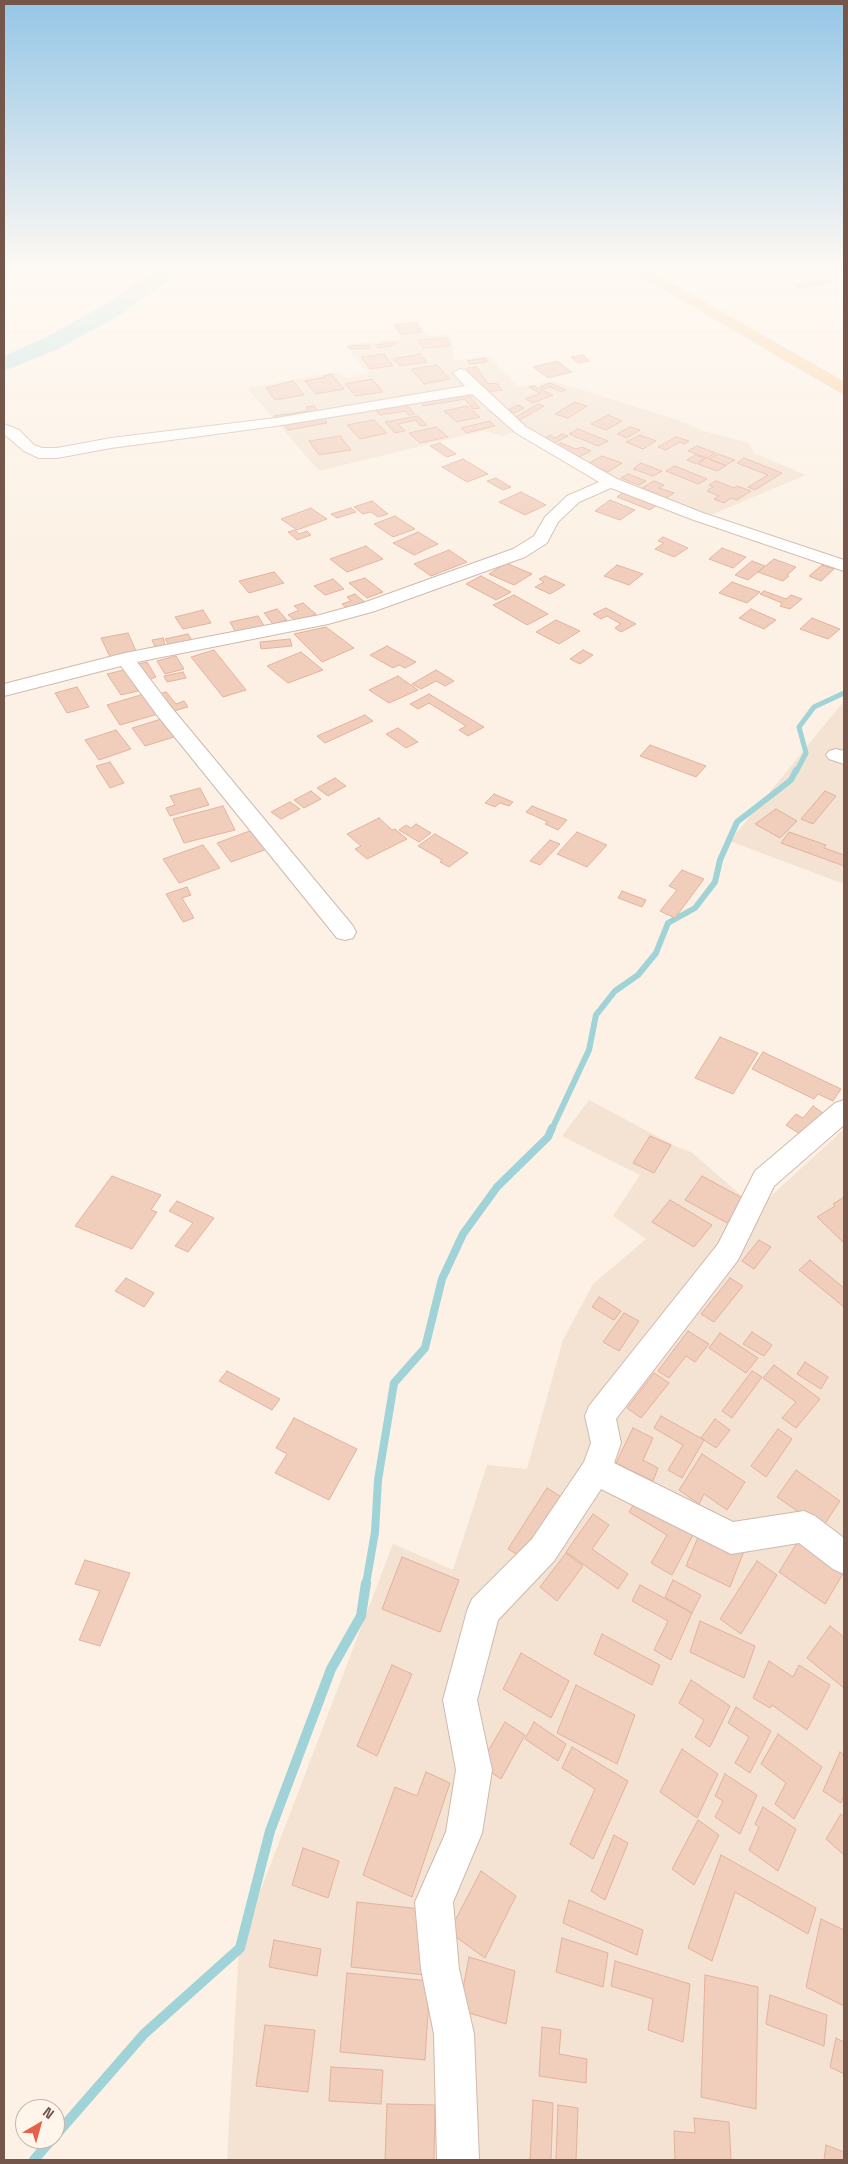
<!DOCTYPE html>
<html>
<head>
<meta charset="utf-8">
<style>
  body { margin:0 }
  #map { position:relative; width:848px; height:2164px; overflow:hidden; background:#fcf1e4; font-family:"Space Grotesk",sans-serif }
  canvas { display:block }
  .frame { position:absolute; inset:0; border:5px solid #74564a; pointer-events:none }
  .north { position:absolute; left:15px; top:2099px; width:50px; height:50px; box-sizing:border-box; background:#fff5ea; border:1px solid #c7b5aa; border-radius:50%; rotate:38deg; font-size:14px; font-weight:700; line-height:20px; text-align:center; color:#74564a }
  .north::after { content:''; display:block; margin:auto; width:18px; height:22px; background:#e5614a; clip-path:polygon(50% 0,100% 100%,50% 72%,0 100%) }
</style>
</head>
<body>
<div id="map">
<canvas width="848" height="2164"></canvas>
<div class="frame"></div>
<div class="north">N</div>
</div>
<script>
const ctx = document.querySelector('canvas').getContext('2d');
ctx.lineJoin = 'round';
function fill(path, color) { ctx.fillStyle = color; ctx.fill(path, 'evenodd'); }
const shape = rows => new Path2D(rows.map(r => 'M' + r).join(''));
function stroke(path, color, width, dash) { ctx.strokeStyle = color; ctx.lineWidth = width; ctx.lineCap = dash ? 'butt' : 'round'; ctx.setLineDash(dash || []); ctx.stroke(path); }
const residential = shape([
  [417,321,429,336,451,335,454,361,488,356,518,387,554,381,681,421,704,431,749,443,754,453,806,475,713,514,706,519,611,482,521,430,503,436,483,431,319,471,247,388,337,372,346,378,368,373,345,345,402,339,390,323],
  [844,701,844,884,730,841],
  [589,1100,677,1147,691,1152,757,1209,844,1129,844,2160,227,2160,239,1947,393,1544,453,1570,487,1465,527,1469,563,1340,593,1284,646,1239,613,1216,640,1175,562,1136]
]);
const streamFar3 = shape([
  [796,772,806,753,799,727,814,707,844,693]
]);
const streamFar2 = shape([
  [552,1129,589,1050,596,1015,615,991,638,975,656,953,668,923,695,908,715,882,720,860,737,822,791,780,796,770]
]);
const streamFar1 = shape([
  [366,1584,375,1532,378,1480,394,1383,425,1348,442,1279,463,1234,497,1187,548,1137,552,1128]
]);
const stream = shape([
  [55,2136,144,2034,240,1948,270,1831,331,1669,361,1616,366,1583],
  [34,2160,52,2139]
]);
const river = shape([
  [157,270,182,270,179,274,115,318,58,349,4,371,4,356,42,339,99,308,157,270]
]);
const building = shape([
  [828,279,834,283,799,288,793,284,828,279],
  [416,323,422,332,401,334,395,325,416,323],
  [446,338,450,346,423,348,418,340,446,338],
  [394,342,396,345,378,348,376,345,394,342],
  [369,345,370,348,350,349,348,346,369,345],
  [384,354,393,366,370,369,361,357,384,354],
  [420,354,427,362,400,366,393,359,420,354],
  [583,355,589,361,578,363,571,357,583,355],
  [485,358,487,362,470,364,467,361,485,358],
  [557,361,572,372,548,378,533,367,557,361],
  [437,365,450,379,424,384,411,369,437,365],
  [477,367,483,377,489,384,496,383,502,390,487,392,473,380,467,368,477,367],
  [331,374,344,389,316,394,305,381,326,377,324,376,331,374],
  [372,379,383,392,356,396,345,384,372,379],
  [293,381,304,395,275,400,266,388,293,381],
  [550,383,566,390,561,392,550,387,545,389,540,387,550,383],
  [533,386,553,395,533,403,525,399,540,393,529,387,533,386],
  [469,395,480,408,473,409,465,399,423,406,421,402,469,395],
  [575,402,587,406,568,418,555,414,575,402],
  [538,404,544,406,520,420,514,418,538,404],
  [407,405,415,414,409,415,405,411,380,415,376,410,407,405],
  [518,405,524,408,515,413,508,410,518,405],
  [314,406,319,414,277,420,274,416,308,411,306,407,314,406],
  [467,406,480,417,457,422,444,411,467,406],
  [608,415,622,421,606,430,591,424,608,415],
  [418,416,427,425,420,426,416,420,398,424,405,431,395,433,385,422,418,416],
  [324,418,327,423,288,430,284,425,324,418],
  [374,420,387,433,360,439,347,425,374,420],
  [490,421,495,426,466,433,461,428,490,421],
  [436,427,448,437,420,443,409,433,436,427],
  [630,427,640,430,627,438,617,434,630,427],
  [578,429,608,441,598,446,569,434,578,429],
  [562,434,568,436,554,443,544,439,550,435,555,438,562,434],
  [640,435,656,441,643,449,626,442,640,435],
  [340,436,351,450,319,455,309,441,340,436],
  [676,437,689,441,685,444,680,442,666,450,658,447,676,437],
  [440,443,456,454,447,457,430,446,440,443],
  [561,443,576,449,582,447,591,451,579,457,554,446,561,443],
  [697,446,716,453,707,458,688,451,697,446],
  [718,454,735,460,726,465,709,459,718,454],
  [695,455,705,458,696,464,687,460,695,455],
  [602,456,622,463,608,472,588,464,602,456],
  [706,458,726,466,717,471,698,464,706,458],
  [744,458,782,473,755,490,748,487,768,475,737,463,744,458],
  [463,459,488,474,467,482,442,467,463,459],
  [641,463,662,471,653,476,633,469,641,463],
  [675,466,707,479,698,484,666,471,675,466],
  [628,474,646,481,639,485,621,478,628,474],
  [496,478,511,487,503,490,487,481,496,478],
  [654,481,664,485,659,488,674,493,666,498,642,488,654,481],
  [716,481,734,488,737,486,751,491,737,500,731,498,724,503,714,499,719,496,707,491,713,487,709,485,716,481],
  [521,492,546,505,525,515,499,502,521,492],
  [623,492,657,505,650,510,617,497,623,492],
  [610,500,635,510,620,520,595,511,610,500],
  [372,501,388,514,378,517,371,512,363,514,354,507,372,501],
  [311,508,327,519,297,530,281,519,311,508],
  [351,508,356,512,337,518,331,514,351,508],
  [395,516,415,529,393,537,374,524,395,516],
  [295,530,299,534,307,531,311,535,297,540,288,532,295,530],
  [418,532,438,544,414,555,393,543,418,532],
  [663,537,688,548,674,557,655,549,664,543,658,541,663,537],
  [366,546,383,559,347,572,330,559,366,546],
  [722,548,746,557,733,568,709,559,722,548],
  [449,550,467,562,431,576,414,564,449,550],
  [774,559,796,567,787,575,789,576,783,581,758,572,774,559],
  [752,561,765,566,748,580,735,575,752,561],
  [506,563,532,574,514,585,489,574,506,563],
  [617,565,643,574,629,585,604,576,617,565],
  [822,565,834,569,821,581,809,576,822,565],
  [274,572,284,583,249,593,239,581,274,572],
  [481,576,511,592,496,600,466,584,481,576],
  [545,576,565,585,550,594,535,587,544,582,539,579,545,576],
  [365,578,383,592,367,598,349,583,365,578],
  [333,579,344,589,325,595,314,586,333,579],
  [732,582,760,592,747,603,719,593,732,582],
  [764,591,786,599,791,595,802,599,790,609,780,606,782,603,760,594,764,591],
  [355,594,366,603,349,610,342,604,351,601,347,597,355,594],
  [514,595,548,614,527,625,493,605,514,595],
  [303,603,316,614,297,622,288,615,299,610,294,606,303,603],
  [606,608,636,624,621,632,615,628,621,624,607,616,601,619,593,614,606,608],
  [277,609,287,620,273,624,264,613,277,609],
  [751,609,776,620,764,629,739,618,751,609],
  [203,610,211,623,183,629,175,617,203,610],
  [258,616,265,627,236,633,230,622,258,616],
  [812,618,840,629,828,639,800,629,812,618],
  [556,620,580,631,559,644,536,632,556,620],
  [326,627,354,648,322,662,294,634,326,627],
  [128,633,136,651,110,657,101,638,128,633],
  [188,634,193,642,170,647,165,639,188,634],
  [163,638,165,645,155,647,152,640,163,638],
  [290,639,292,646,261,649,260,642,290,639],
  [387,646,416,662,405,668,399,665,393,668,370,655,387,646],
  [214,650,246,690,223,697,191,657,214,650],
  [583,650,593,655,580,664,570,659,583,650],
  [301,652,323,670,288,683,267,666,301,652],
  [176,656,184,669,165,674,157,661,176,656],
  [147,662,156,677,145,681,135,665,147,662],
  [128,669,142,690,121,695,107,674,128,669],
  [436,670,454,681,445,686,436,681,421,689,412,684,436,670],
  [183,672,186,678,167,682,164,676,183,672],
  [398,676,418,690,389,703,369,690,398,676],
  [77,687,89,707,67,713,55,693,77,687],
  [166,692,176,704,184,701,188,707,170,712,156,695,166,692],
  [144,694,158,714,120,725,107,705,144,694],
  [429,694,484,727,468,736,459,730,466,726,429,703,418,709,410,704,429,694],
  [365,715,373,721,325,743,317,736,365,715],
  [161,719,174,737,145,746,132,728,161,719],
  [398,728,418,742,406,748,386,734,398,728],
  [116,730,131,749,99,760,85,740,116,730],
  [650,745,706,766,696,777,640,756,650,745],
  [110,762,124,783,110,788,96,766,110,762],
  [335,778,346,786,328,796,317,788,335,778],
  [200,788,209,805,170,816,166,808,175,805,170,796,200,788],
  [311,791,321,799,304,808,294,800,311,791],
  [825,791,836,796,813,824,801,819,825,791],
  [494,794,513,802,509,806,500,803,495,807,485,803,494,794],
  [290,802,300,809,281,819,271,812,290,802],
  [223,806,235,830,184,843,173,819,223,806],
  [532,806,567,820,558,830,545,824,548,822,526,812,532,806],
  [776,809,797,821,780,838,755,824,776,809],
  [379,818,392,830,395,829,407,839,367,859,355,849,361,846,347,834,379,818],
  [416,824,431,833,419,842,399,830,406,825,411,828,416,824],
  [255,829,270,848,231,862,217,843,255,829],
  [577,832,607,845,587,867,557,854,577,832],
  [789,832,826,845,824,848,844,855,844,866,781,843,789,832],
  [435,834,468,853,449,867,440,862,442,860,418,846,435,834],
  [550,840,560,844,540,865,530,861,550,840],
  [203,845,220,868,179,883,163,859,203,845],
  [682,870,704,879,675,918,660,911,677,890,669,886,682,870],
  [187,887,191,895,182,898,194,918,183,922,166,894,187,887],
  [622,891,646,900,642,907,618,898,622,891],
  [720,1037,758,1053,733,1094,695,1078,720,1037],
  [763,1052,841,1089,833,1101,818,1094,814,1099,752,1069,763,1052],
  [813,1106,823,1113,803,1136,786,1125,796,1114,803,1118,813,1106],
  [650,1136,671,1145,654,1173,633,1163,650,1136],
  [112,1176,161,1195,151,1210,157,1212,132,1249,75,1226,112,1176],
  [702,1176,748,1201,731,1225,685,1200,702,1176],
  [844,1197,844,1243,817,1217,835,1206,833,1204,844,1197],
  [670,1200,712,1225,694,1247,652,1222,670,1200],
  [177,1201,214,1218,188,1252,175,1246,193,1223,169,1211,177,1201],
  [759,1240,771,1247,754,1269,742,1261,759,1240],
  [810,1260,844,1288,844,1307,799,1270,810,1260],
  [126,1278,154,1293,144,1307,115,1291,126,1278],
  [730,1278,743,1286,714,1322,701,1314,730,1278],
  [599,1297,621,1311,614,1320,592,1307,599,1297],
  [624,1313,639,1321,619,1351,603,1342,624,1313],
  [688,1331,709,1344,695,1362,686,1356,669,1378,658,1371,688,1331],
  [752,1332,772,1345,764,1356,743,1344,752,1332],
  [720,1333,758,1358,746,1373,709,1348,720,1333],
  [805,1362,828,1377,821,1389,797,1374,805,1362],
  [774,1365,820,1399,796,1428,782,1418,796,1402,763,1378,774,1365],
  [227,1371,280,1399,272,1410,219,1381,227,1371],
  [752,1371,762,1377,732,1418,722,1411,752,1371],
  [654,1373,669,1383,641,1418,627,1408,654,1373],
  [661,1416,704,1440,682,1478,668,1470,683,1445,654,1428,661,1416],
  [294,1418,357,1449,329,1500,275,1473,287,1454,276,1448,294,1418],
  [715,1419,730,1430,716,1448,701,1438,715,1419],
  [633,1428,653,1438,643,1460,658,1468,653,1481,616,1463,633,1428],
  [778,1429,792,1439,766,1477,751,1466,778,1429],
  [702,1454,745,1482,727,1510,704,1494,699,1504,679,1490,702,1454],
  [796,1470,840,1501,822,1528,777,1497,796,1470],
  [547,1488,563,1498,525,1559,508,1549,547,1488],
  [638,1497,695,1531,672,1575,651,1563,667,1535,629,1512,638,1497],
  [593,1514,609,1525,592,1549,628,1574,618,1589,566,1552,593,1514],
  [701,1530,744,1551,730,1587,686,1566,701,1530],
  [802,1535,844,1564,844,1572,825,1604,779,1572,802,1535],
  [566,1553,583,1566,557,1601,540,1587,566,1553],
  [402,1557,459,1580,440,1632,382,1609,402,1557],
  [85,1560,130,1573,100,1646,79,1640,100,1591,75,1584,85,1560],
  [757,1561,777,1575,741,1634,720,1619,757,1561],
  [673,1580,701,1595,692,1613,665,1597,673,1580],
  [640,1585,692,1613,671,1660,654,1650,668,1621,632,1601,640,1585],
  [700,1621,755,1646,744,1678,690,1652,700,1621],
  [830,1626,844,1637,844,1688,807,1658,830,1626],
  [602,1634,660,1665,652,1685,594,1654,602,1634],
  [521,1653,569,1681,551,1718,503,1689,521,1653],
  [769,1661,793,1677,799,1665,830,1685,807,1730,772,1705,770,1708,753,1698,769,1661],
  [392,1665,412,1674,377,1756,357,1746,392,1665],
  [691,1680,730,1706,710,1747,695,1737,704,1720,679,1703,691,1680],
  [576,1685,635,1715,617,1764,557,1733,576,1685],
  [736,1707,771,1731,750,1773,735,1763,749,1737,728,1723,736,1707],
  [505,1722,525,1735,501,1779,480,1765,505,1722],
  [534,1722,566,1744,558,1761,525,1739,534,1722],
  [778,1734,822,1767,794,1819,775,1804,786,1783,761,1764,778,1734],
  [572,1747,628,1781,593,1859,570,1844,595,1789,562,1768,572,1747],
  [682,1749,718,1774,697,1818,660,1792,682,1749],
  [840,1752,844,1755,844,1795,841,1803,823,1791,840,1752],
  [426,1772,450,1783,412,1897,363,1875,395,1787,417,1796,426,1772],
  [725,1774,757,1795,740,1834,715,1817,723,1801,715,1796,725,1774],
  [763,1807,796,1829,778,1871,749,1850,759,1827,755,1824,763,1807],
  [841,1814,844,1817,844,1855,826,1839,841,1814],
  [698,1820,719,1835,694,1885,672,1869,698,1820],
  [614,1835,628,1843,605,1900,591,1891,614,1835],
  [303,1848,339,1861,328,1898,292,1885,303,1848],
  [721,1855,816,1908,808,1934,735,1892,712,1961,688,1948,721,1855],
  [481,1871,516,1896,485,1958,449,1932,481,1871],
  [569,1900,643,1930,637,1955,563,1923,569,1900],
  [357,1902,430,1910,425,1975,351,1967,357,1902],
  [821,1919,844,1930,844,2006,806,1987,821,1919],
  [562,1938,608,1953,603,1987,556,1972,562,1938],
  [274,1940,321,1949,317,1976,269,1967,274,1940],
  [469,1957,515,1971,506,2024,459,2010,469,1957],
  [615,1961,690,1984,683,2042,648,2030,653,1999,611,1986,615,1961],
  [347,1973,430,1981,425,2060,340,2052,347,1973],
  [705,1975,758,1987,756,2109,701,2097,705,1975],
  [770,1995,827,2015,824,2046,766,2024,770,1995],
  [265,2025,315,2030,308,2092,256,2086,265,2025],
  [542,2027,561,2030,559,2054,587,2059,586,2083,539,2076,542,2027],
  [836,2038,844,2042,844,2074,830,2067,836,2038],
  [331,2067,383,2070,381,2104,329,2101,331,2067],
  [533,2100,553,2103,551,2160,530,2160,533,2100],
  [387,2104,435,2105,434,2160,385,2160,387,2104],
  [558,2105,578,2108,576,2160,556,2160,558,2105],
  [694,2118,729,2122,731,2160,675,2160,674,2131,695,2133,694,2118],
  [826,2145,844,2152,844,2160,824,2160,826,2145]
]);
const minor = shape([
  [460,369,465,370,526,427,617,479,703,513,844,560,844,571,691,519,611,488,579,502,558,522,547,543,525,557,375,611,328,624,137,662,171,707,353,926,356,932,353,938,345,940,337,938,157,715,121,666,4,696,4,684,125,653,320,615,363,603,513,549,534,536,545,517,567,496,599,482,516,433,472,394,276,426,111,448,57,458,39,458,24,451,4,434,4,424,19,430,34,445,42,448,57,448,111,438,276,418,465,386,453,373,460,369],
  [836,749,844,751,844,764,829,759,826,755,829,751,836,749],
  [844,1100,844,1125,774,1186,738,1260,616,1419,621,1443,614,1463,733,1522,804,1511,815,1516,844,1538,844,1574,833,1569,799,1543,731,1554,601,1489,554,1561,498,1620,477,1700,492,1770,482,1833,453,1902,459,1969,474,2034,479,2160,437,2160,434,2034,421,1969,415,1902,446,1832,456,1770,443,1700,467,1611,472,1599,532,1539,584,1462,591,1443,585,1416,589,1406,718,1244,755,1171,835,1103,844,1100]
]);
const major = shape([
  [631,270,648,270,844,382,844,393,838,391,631,270]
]);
fill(residential, '#f4e2d2');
stroke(streamFar3, '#9fd3d7', 5);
stroke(streamFar2, '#9fd3d7', 6);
stroke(streamFar1, '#9fd3d7', 8);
stroke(stream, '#9fd3d7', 10);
fill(river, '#b9e2e5');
fill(building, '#f1cdbc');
stroke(building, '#e4b29c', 1);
stroke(minor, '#cfbaae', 2);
stroke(major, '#d8d0cc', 1);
fill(minor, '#fff');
fill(major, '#fad09d');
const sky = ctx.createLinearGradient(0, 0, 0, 573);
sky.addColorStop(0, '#95c6e7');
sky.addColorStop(0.47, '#fef9f3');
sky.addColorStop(1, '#fef9f300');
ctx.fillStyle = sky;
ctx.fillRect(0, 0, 848, 573);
</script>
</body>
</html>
